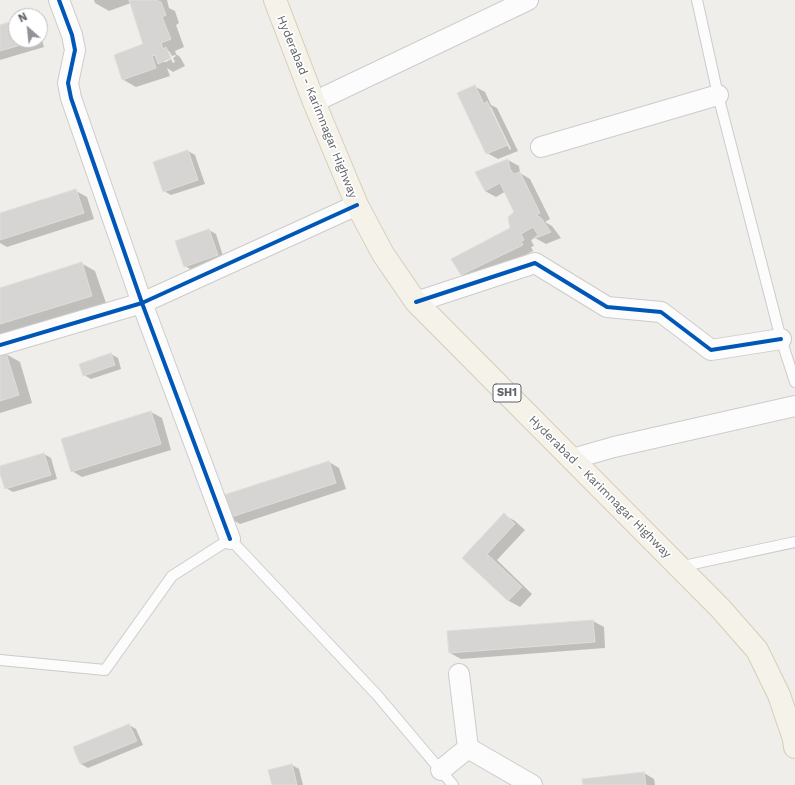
<!DOCTYPE html>
<html>
<head>
<meta charset="utf-8">
<style>
  body { margin:0 }
  #map { position:relative; width:795px; height:785px; overflow:hidden; background:#efeeea; font-family:"Work Sans",sans-serif }
  canvas { display:block }
  .north { position:absolute; left:8px; top:8px; width:40px; height:40px; box-sizing:border-box; background:#fff; border:1px solid #bfc1c3; border-radius:50%; rotate:333deg; font-size:11px; font-weight:700; line-height:16px; text-align:center; color:#5f6368 }
  .north::after { content:''; display:block; margin:auto; width:14px; height:18px; background:#919496; clip-path:polygon(50% 0,100% 100%,50% 72%,0 100%) }
</style>
</head>
<body>
<div id="map">
<canvas width="795" height="785"></canvas>
<div class="north">N</div>
</div>
<script>
const ctx = document.querySelector('canvas').getContext('2d');
ctx.lineJoin = 'round';
function fill(path, color) { ctx.fillStyle = color; ctx.fill(path, 'evenodd'); }
const shape = rows => new Path2D(rows.map(r => 'M' + r).join(''));
function stroke(path, color, width, dash) { ctx.strokeStyle = color; ctx.lineWidth = width; ctx.lineCap = dash ? 'butt' : 'round'; ctx.setLineDash(dash || []); ctx.stroke(path); }
function drawText(font, color, halo, rows, align = 'center') {
  ctx.font = font + ' "Work Sans",sans-serif'; ctx.lineWidth = 3.5; ctx.setLineDash([]); ctx.textBaseline = 'middle'; ctx.strokeStyle = halo; ctx.fillStyle = color; for (const [text, x, y, turn = 0] of rows) {
    ctx.save(); ctx.translate(x, y); ctx.rotate((+turn || 0) * Math.PI / 180); ctx.textAlign = isNaN(turn) ? turn : align; if (halo) ctx.strokeText(text, 0, 0); ctx.fillText(text, 0, 0); ctx.restore();
  }
}
const shadow = shape([
  [94,0,167,0,169,8,175,11,179,23,176,25,184,47,175,51,176,54,180,57,185,66,173,72,167,68,170,76,136,87,122,79,144,44,131,3,109,11,95,3],
  [167,51,169,51,172,56,175,55,176,56,173,58,175,62,173,63,171,59,166,62,161,62],
  [16,21,16,40,40,40,40,34,44,47,0,60,0,26],
  [474,86,485,92,491,105,497,108,518,151,498,159,487,153],
  [488,107,491,107,511,149,510,150],
  [188,151,195,155,205,184,171,195,164,191],
  [508,160,519,166,520,173,530,179,550,219,545,222,552,226,561,238,546,244,535,238,531,240,534,246,531,247,533,251,472,281,462,275,511,228,516,212,506,191,496,197,485,191,476,172],
  [76,191,87,197,94,219,7,247,0,243,0,214],
  [209,230,216,234,224,259,192,270,185,266],
  [81,263,95,271,106,303,0,337,0,289],
  [6,354,20,362,32,403,0,413,0,355],
  [111,354,118,358,121,369,91,379,84,375],
  [151,412,162,418,171,450,82,477,72,471],
  [44,454,51,458,57,479,13,492,6,488,0,467],
  [329,462,339,468,346,489,240,524,229,518],
  [504,515,515,521,525,530,497,560,532,594,520,607,509,601,464,558],
  [593,621,604,627,605,648,461,659,450,653,448,632],
  [129,725,136,729,143,745,88,768,81,764,74,747],
  [292,765,299,769,303,785,273,785],
  [644,773,654,779,655,785,584,785]
]);
const building = shape([
  [129,0,156,0,161,2,166,15,162,17,171,39,161,43,163,49,166,47,171,58,158,64,155,55,152,56,156,68,122,80,114,55,143,44,129,0],
  [16,20,16,40,34,41,0,51,0,25,16,20],
  [475,85,484,104,487,101,508,145,486,154,457,93,475,85],
  [188,150,198,180,163,192,153,162,188,150],
  [508,159,510,169,514,174,520,172,540,213,536,215,541,218,551,232,533,239,538,235,533,227,521,234,524,240,521,241,523,245,461,275,451,259,510,228,508,217,514,212,500,183,485,191,475,172,508,159],
  [76,189,84,213,0,240,0,213,76,189],
  [209,229,218,255,184,267,175,241,209,229],
  [82,262,92,296,0,324,0,288,82,262],
  [6,353,19,395,0,401,0,354,6,353],
  [111,353,115,365,83,376,79,364,111,353],
  [151,411,161,444,71,472,61,439,151,411],
  [44,453,51,475,5,489,0,474,0,466,44,453],
  [329,461,336,483,228,518,221,496,329,461],
  [504,513,515,524,487,554,522,587,508,601,462,558,504,513],
  [593,620,595,642,449,653,447,631,593,620],
  [129,724,137,741,80,764,73,747,129,724],
  [292,764,297,785,272,785,268,770,292,764],
  [644,772,646,785,583,785,582,779,644,772]
]);
const lane = shape([
  [697,0,718,95,781,339,795,382],
  [679,567,795,542],
  [0,660,105,670,172,576,230,539,377,695,453,785]
]);
const street = shape([
  [59,0,72,35,75,50,68,83,71,98,142,303,230,539],
  [314,102,528,0],
  [541,147,718,95],
  [416,302,535,263,607,307,661,312,711,350,781,339],
  [0,345,142,303,357,205],
  [572,459,614,447,795,406],
  [468,748,532,785],
  [441,770,468,748,459,674]
]);
const primary = shape([
  [275,0,314,102,357,205,383,254,416,302,721,609,757,650,779,695,794,739,795,747]
]);
const cycleway = shape([
  [59,0,72,35,75,50,68,83,71,98,142,303,230,539],
  [416,302,535,263,607,307,661,312,711,350,781,339],
  [0,345,142,303,357,205]
]);
const shields = [
  [507,393,28]
];
const shieldNames = [
  ["SH1",507,393]
];
const streetNames = [
  ["Hyderabad - Karimnagar Highway",317,107,68],
  ["Hyderabad - Karimnagar Highway",600,487,45]
];
fill(shadow, '#0003');
fill(building, '#d6d5d3');
stroke(building, '#deddd9', 1);
stroke(lane, '#cbcccc', 12);
stroke(street, '#cbcccc', 22);
stroke(primary, '#d7ceb8', 24);
stroke(lane, '#fdfcfc', 10);
stroke(street, '#fdfcfc', 20);
stroke(primary, '#f4f2e9', 22);
stroke(cycleway, '#0057b8', 4);
for (const [x, y, w] of shields) { const box = new Path2D(); box.roundRect(x - w / 2, y - 9, w, 18, 3); ctx.fillStyle = '#fff'; ctx.fill(box); stroke(box, '#5f6368', 1); }
drawText('bold 11px', '#5f6368', null, shieldNames);
drawText('12px', '#5f6368', '#fff', streetNames);
</script>
</body>
</html>
